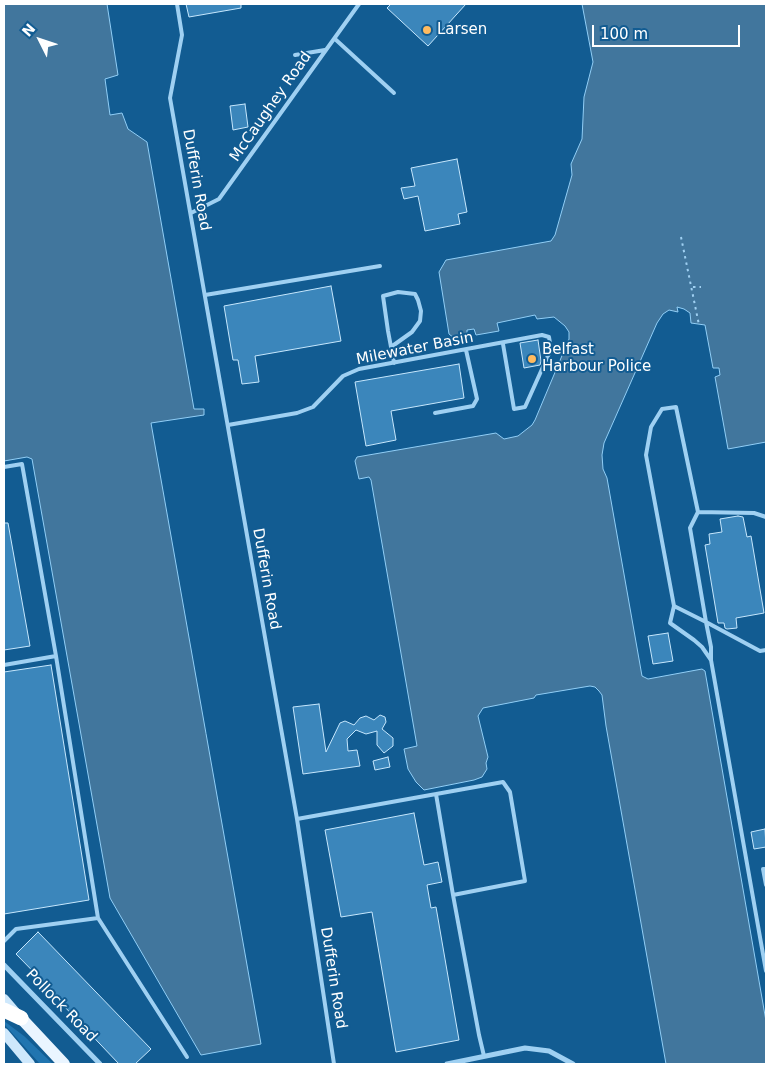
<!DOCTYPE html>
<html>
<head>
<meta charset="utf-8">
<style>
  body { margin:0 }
  #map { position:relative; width:770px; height:1068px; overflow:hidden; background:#125c92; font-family:"DejaVu Sans",sans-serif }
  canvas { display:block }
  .frame { position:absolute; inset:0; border:5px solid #fff; pointer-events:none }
  .north { position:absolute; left:15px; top:15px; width:50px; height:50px; -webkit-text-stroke:4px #125c92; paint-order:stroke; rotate:311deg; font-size:14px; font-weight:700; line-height:20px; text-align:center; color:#fff }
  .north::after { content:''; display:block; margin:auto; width:18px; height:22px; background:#fff; clip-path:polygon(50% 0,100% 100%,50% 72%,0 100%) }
  .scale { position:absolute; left:592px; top:25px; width:148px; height:22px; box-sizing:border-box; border:2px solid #fff; border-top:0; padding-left:6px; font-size:15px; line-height:18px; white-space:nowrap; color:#fff; -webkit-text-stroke:4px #125c92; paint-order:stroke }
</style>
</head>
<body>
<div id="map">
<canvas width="770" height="1068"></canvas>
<div class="frame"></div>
<div class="north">N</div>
<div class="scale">100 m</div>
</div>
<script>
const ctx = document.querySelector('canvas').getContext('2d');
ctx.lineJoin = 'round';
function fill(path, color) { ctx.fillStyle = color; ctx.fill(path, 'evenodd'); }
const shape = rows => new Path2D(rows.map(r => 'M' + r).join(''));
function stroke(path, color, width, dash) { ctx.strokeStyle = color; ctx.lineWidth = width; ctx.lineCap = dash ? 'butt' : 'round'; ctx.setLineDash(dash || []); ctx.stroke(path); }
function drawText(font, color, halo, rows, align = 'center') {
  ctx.font = font + ' "DejaVu Sans",sans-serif'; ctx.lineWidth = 4; ctx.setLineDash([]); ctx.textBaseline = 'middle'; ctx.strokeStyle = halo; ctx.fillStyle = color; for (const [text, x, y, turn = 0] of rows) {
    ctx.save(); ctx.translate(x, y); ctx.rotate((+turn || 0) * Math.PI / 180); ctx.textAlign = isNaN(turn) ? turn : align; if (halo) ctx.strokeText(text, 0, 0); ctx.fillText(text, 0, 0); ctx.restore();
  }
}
const green = shape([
  [4,1021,24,1036,53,1064,40,1064,4,1024]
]);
const water = shape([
  [4,4,107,4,118,75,105,79,110,115,122,113,128,129,147,142,194,409,204,409,204,415,151,423,261,1044,201,1055,110,898,32,459,27,457,4,461,4,4],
  [582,4,766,4,766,442,728,449,715,377,720,375,719,368,713,368,705,325,691,323,690,313,684,309,677,307,678,312,669,310,663,314,657,323,604,443,602,455,603,469,607,478,642,676,648,679,702,669,705,671,766,1021,766,1064,666,1064,606,726,602,695,599,691,595,687,590,686,536,695,534,698,483,708,478,716,488,757,486,763,487,769,482,777,474,780,424,790,416,782,408,769,404,749,417,746,371,480,369,477,359,479,355,461,357,457,496,433,504,439,518,436,532,425,535,420,569,339,569,332,565,326,554,317,537,319,535,315,497,323,499,331,476,335,474,329,467,330,467,337,454,338,449,334,439,272,446,260,551,241,555,235,572,175,571,164,582,139,584,97,593,62,582,4]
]);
const building = shape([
  [186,4,241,4,241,8,189,17,186,4],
  [391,4,466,4,428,46,387,8,391,4],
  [245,104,248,127,233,130,230,106,245,104],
  [457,159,467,212,458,214,460,224,425,231,418,196,404,199,401,188,415,186,411,168,457,159],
  [331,286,341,341,255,356,259,382,242,384,238,360,233,360,224,306,331,286],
  [538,340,541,361,540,365,524,368,520,343,538,340],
  [459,364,464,398,391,411,396,440,366,446,355,382,459,364],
  [738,516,743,517,747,537,751,536,764,613,736,618,737,628,727,629,725,628,724,623,718,623,705,545,710,544,709,534,722,532,720,519,738,516],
  [4,523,8,523,30,646,4,650,4,523],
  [668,633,673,661,653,664,648,636,668,633],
  [51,665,89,900,4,914,4,672,51,665],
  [319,704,326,752,340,723,345,721,354,725,360,718,366,716,374,720,380,715,385,717,386,722,382,729,393,738,393,746,384,753,377,745,377,731,366,734,356,730,347,739,348,751,357,750,360,766,303,774,293,707,319,704],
  [388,757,390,767,375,770,373,761,388,757],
  [414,813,424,865,438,862,442,882,427,885,431,908,436,907,459,1040,396,1052,372,912,341,917,325,830,414,813],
  [765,829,766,847,754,849,751,832,765,829],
  [38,932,151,1049,135,1064,119,1064,62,1004,63,1002,16,954,38,932]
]);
const path = shape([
  [681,237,699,325],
  [693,287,701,287]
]);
const lane = shape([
  [177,4,182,35,170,98,297,819,334,1064],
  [335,39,394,93],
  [295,55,325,50],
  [191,213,219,199,359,4],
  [205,295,380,266],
  [391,347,412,332,420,321,421,311,418,300,415,294,398,292,383,296,388,331,394,363],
  [435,413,473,406,477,399,466,350],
  [228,425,297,413,313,407,343,376,359,369,542,335,549,337,551,349,525,407,514,409,503,344],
  [4,467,22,464,56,656,98,918],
  [698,512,754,513,766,517],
  [674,606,670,623,694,640,702,647,711,660],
  [766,650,760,651,706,622,674,606,646,455,651,427,662,409,676,407,698,512,690,528,706,622,711,647,711,660,766,971],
  [4,665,56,656],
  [436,794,453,895],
  [297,819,503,782,510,792,525,881,453,895,479,1035,484,1056],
  [766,869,763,869,766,885],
  [4,941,16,929,98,918,187,1057]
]);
const street = shape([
  [4,965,100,1064],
  [447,1064,525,1048,549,1051,573,1064]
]);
const secondary = shape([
  [4,999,16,1013],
  [4,1033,30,1064]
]);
const primary = shape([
  [21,1018,64,1064]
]);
const highway = shape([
  [4,1010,21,1018]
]);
const markers = [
  [427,30,5,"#ffbb60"],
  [532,359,5,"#ffbb60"]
];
const poiNames = [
  ["Larsen",437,30],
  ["Belfast",542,350],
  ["Harbour Police",542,367]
];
const streetNames = [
  ["McCaughey Road",271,107,-55],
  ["Dufferin Road",196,180,80],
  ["Milewater Basin",415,349,-11],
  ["Dufferin Road",266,579,80],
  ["Dufferin Road",333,978,81],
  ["Pollock Road",61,1006,46]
];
fill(green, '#2175b0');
fill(water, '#41769d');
stroke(water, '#91cef6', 1);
fill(building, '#3b86bb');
stroke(building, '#c6e7fd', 1);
stroke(path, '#9fd0f2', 2, [2.5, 4]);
stroke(lane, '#9fd0f2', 4);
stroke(street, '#9fd0f2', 5);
stroke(secondary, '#cee8fc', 10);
stroke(primary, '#eaf5ff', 12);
stroke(highway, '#fff', 15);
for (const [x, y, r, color] of markers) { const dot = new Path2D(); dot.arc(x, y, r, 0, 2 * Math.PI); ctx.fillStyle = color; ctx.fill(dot); stroke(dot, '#125c92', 2); }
drawText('15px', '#fff', '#125c92', poiNames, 'left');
drawText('15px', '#fff', '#125c92', streetNames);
</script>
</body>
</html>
